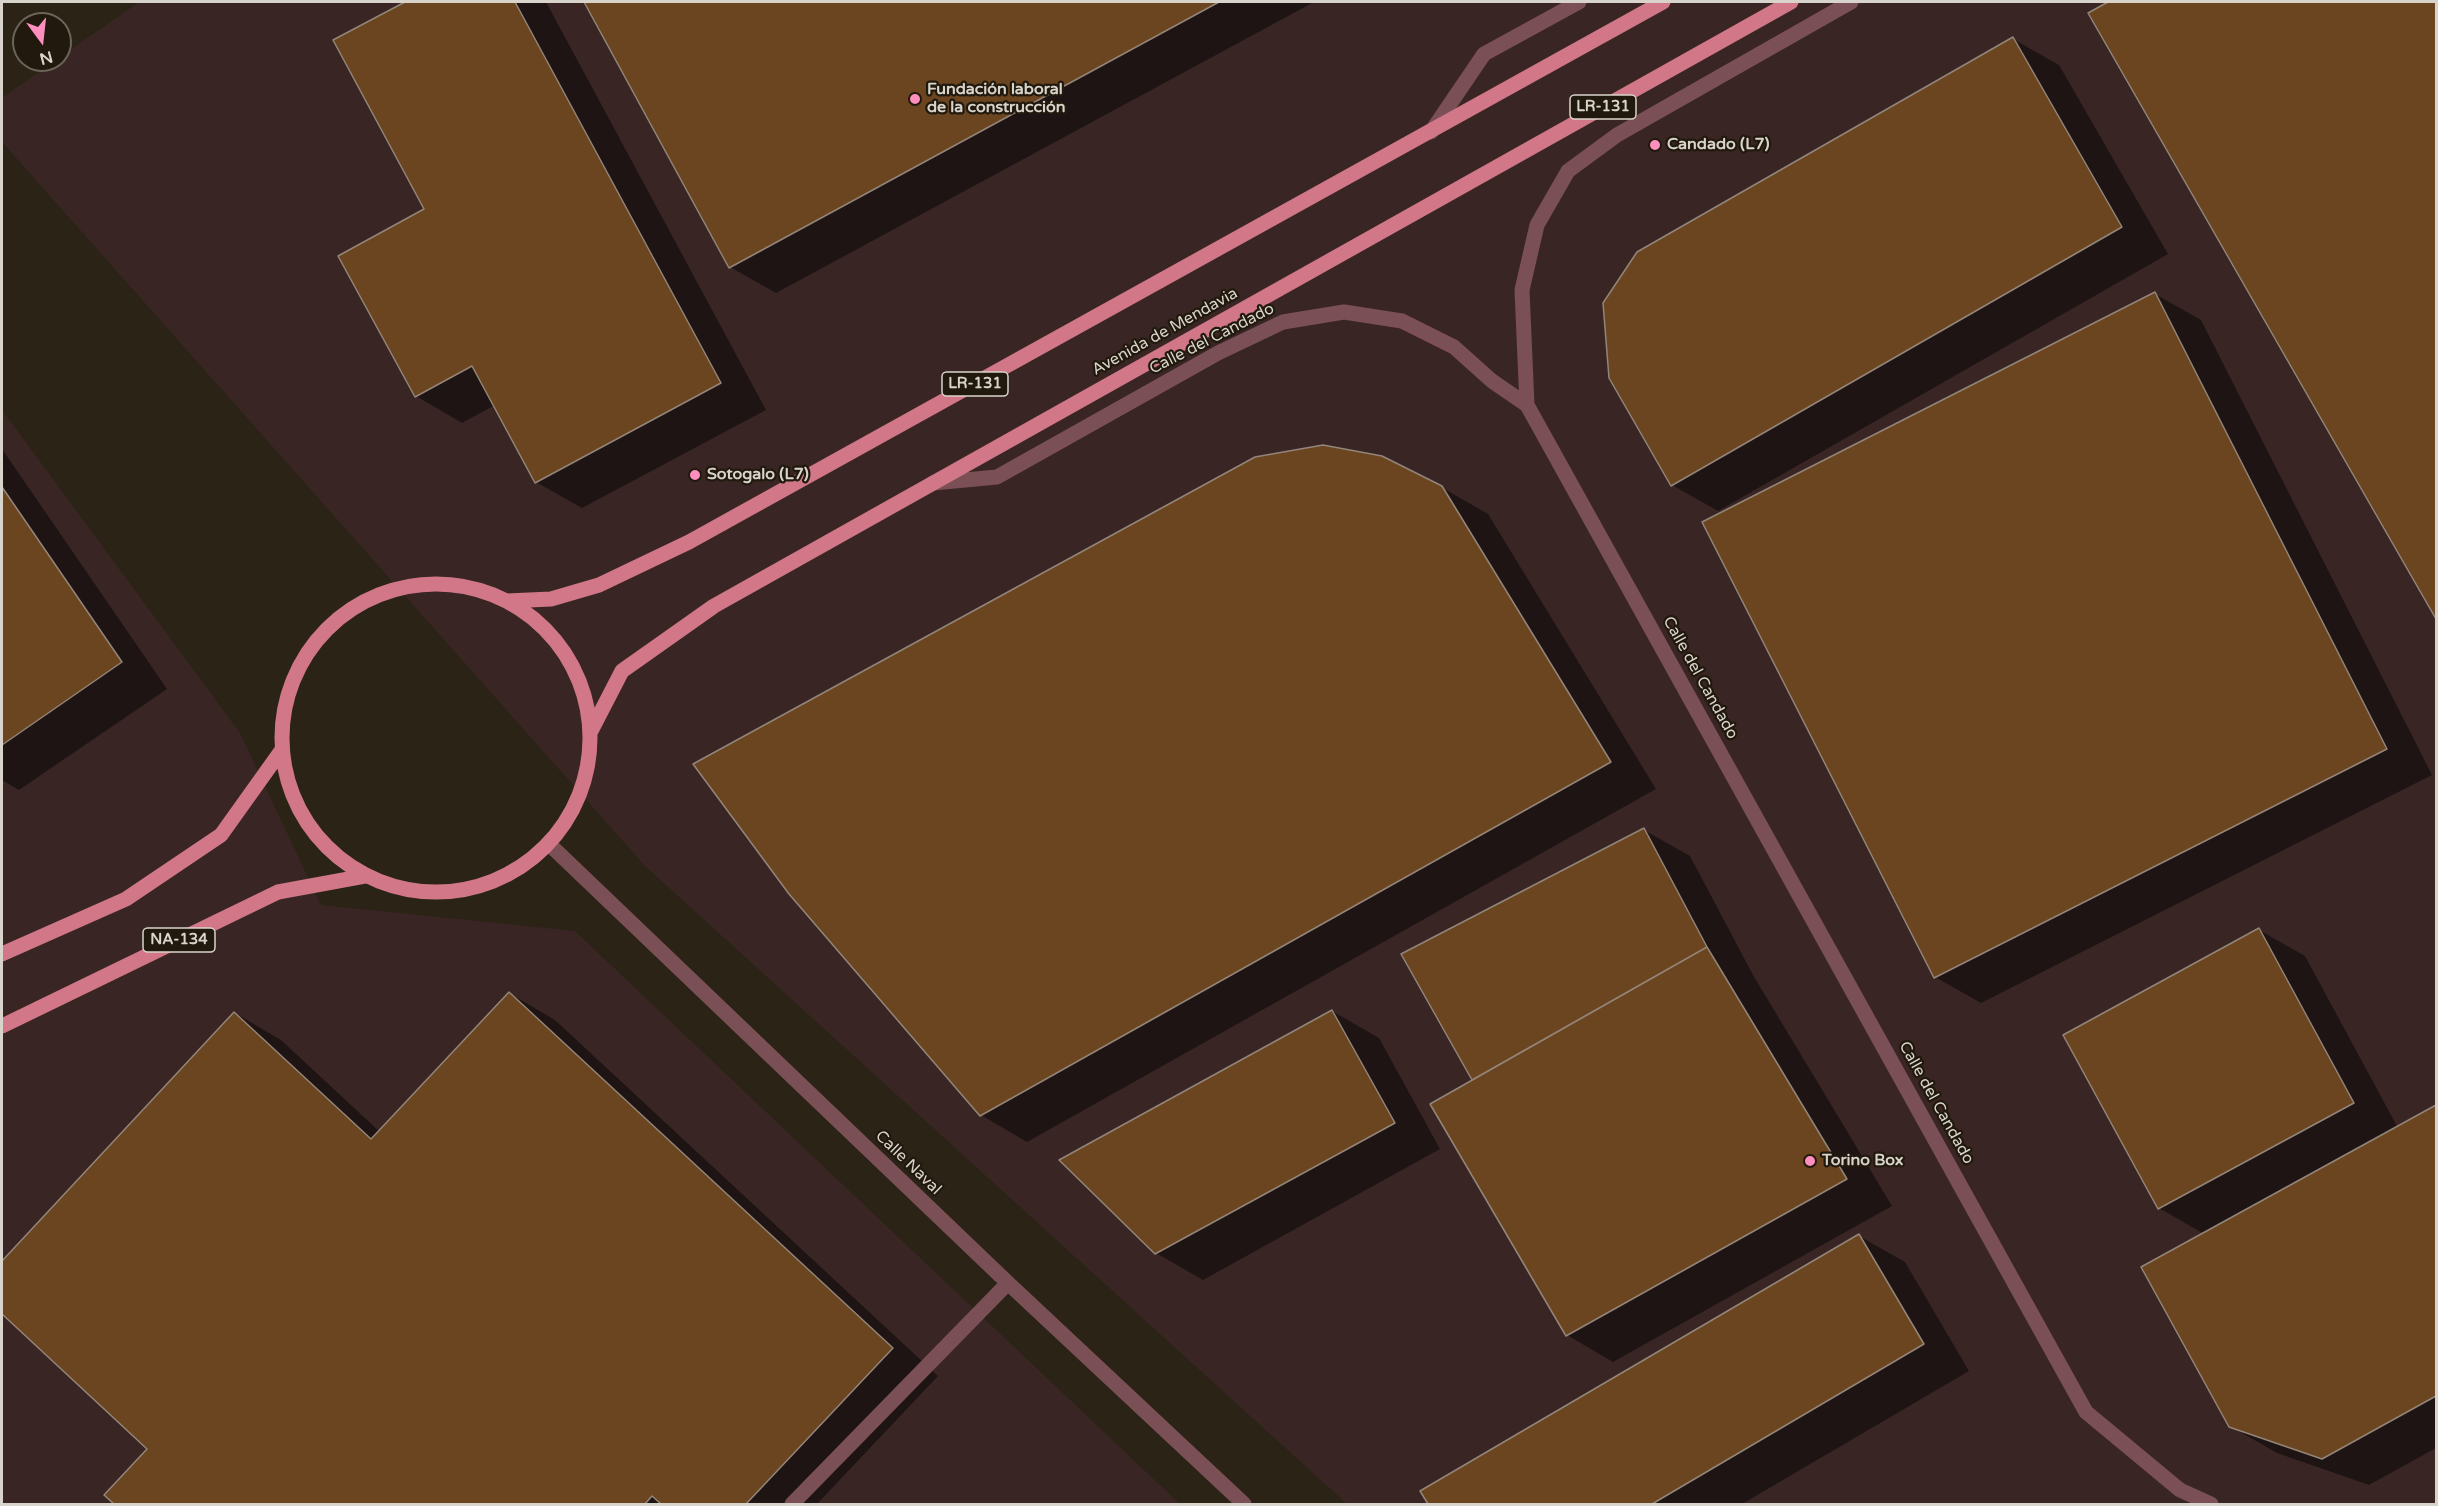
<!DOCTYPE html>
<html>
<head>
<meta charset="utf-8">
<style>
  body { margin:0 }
  #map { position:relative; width:2438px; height:1506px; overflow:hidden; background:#2a2316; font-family:"Varela Round",sans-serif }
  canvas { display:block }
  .frame { position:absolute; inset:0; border:3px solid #d9d4cb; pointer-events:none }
  .north { position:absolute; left:12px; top:12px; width:60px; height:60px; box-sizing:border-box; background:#21190d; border:2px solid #6b6459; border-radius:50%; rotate:165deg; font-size:16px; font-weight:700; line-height:24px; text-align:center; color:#d9d4cb }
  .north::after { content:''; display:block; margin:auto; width:21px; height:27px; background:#fe8ebe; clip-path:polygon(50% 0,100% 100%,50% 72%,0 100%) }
</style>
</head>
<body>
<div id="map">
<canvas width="2438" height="1506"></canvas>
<div class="frame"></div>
<div class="north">N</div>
</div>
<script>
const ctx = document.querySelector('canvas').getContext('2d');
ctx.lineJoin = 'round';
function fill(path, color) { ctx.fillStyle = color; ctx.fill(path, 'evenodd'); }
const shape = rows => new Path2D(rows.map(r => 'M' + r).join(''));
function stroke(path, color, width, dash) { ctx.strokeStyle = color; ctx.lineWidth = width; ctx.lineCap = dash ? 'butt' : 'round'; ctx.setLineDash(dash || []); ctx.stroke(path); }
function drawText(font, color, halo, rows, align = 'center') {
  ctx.font = font + ' "Varela Round",sans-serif'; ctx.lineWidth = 4.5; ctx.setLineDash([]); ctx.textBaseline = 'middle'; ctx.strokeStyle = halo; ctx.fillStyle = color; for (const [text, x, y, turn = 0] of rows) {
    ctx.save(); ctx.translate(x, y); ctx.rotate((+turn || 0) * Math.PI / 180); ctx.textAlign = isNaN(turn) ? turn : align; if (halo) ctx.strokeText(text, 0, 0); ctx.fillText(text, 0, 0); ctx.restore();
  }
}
const industrial = shape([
  [139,2,2436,2,2436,1504,1347,1504,645,866,2,142,2,98,56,60,60,60,60,57],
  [2,410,240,733,321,905,575,931,1180,1504,2,1504]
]);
const shadow = shape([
  [408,2,546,2,766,410,582,508,536,482,495,405,462,423,416,396,426,210,335,41],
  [586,2,1314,2,776,293,730,267],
  [2111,2,2436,2,2436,616,2090,14],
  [2013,39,2059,65,2168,254,1718,511,1672,485],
  [2155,294,2201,320,2432,775,1981,1003,1935,977],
  [2,449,167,689,19,790,2,780],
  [1441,487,1488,514,1656,789,1027,1142,981,1115],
  [1644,830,1690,856,1753,975,1892,1206,1613,1362,1567,1335,1474,1081,1403,954],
  [2259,930,2305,956,2398,1128,2436,1107,2436,1448,2369,1485,2277,1453,2230,1426,2204,1234,2159,1208],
  [509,993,555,1020,938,1376,817,1504,116,1504,106,1495,149,1449,2,1312,2,1263,235,1013,281,1040,380,1132],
  [1332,1011,1379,1038,1440,1149,1203,1280,1156,1253],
  [1859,1236,1905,1262,1969,1371,1742,1504,1430,1504,1422,1492]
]);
const building = shape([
  [405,2,515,2,721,383,535,483,472,366,415,397,338,256,424,209,333,40,405,2],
  [584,2,1219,2,729,268,584,2],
  [2108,2,2436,2,2436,619,2088,13,2108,2],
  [2013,37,2122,227,1671,486,1609,378,1603,303,1637,252,2013,37],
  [2155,292,2387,749,1934,978,1702,522,2155,292],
  [1323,445,1382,456,1442,486,1611,762,980,1116,789,894,693,764,1255,457,1323,445],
  [2,487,122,662,2,745,2,487],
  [1644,828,1707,947,1472,1080,1401,954,1644,828],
  [2259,928,2354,1103,2158,1209,2063,1035,2259,928],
  [1707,947,1847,1179,1566,1336,1430,1104,1707,947],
  [509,992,893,1348,746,1504,661,1504,652,1496,645,1504,114,1504,104,1495,147,1449,2,1314,2,1261,234,1012,371,1139,509,992],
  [1332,1010,1395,1123,1155,1254,1059,1160,1332,1010],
  [2436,1105,2436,1396,2322,1459,2229,1427,2141,1267,2436,1105],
  [1859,1234,1924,1344,1652,1504,1428,1504,1420,1491,1859,1234]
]);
const minor = shape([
  [1431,132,1484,54,1579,2],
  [1527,405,1522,290,1537,225,1568,171,1617,135,1851,2],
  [933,483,997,477,1218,353,1283,322,1344,312,1402,321,1454,347,1492,381,1527,405,2086,1412,2180,1490,2211,1504],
  [549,844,1008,1283,1244,1504],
  [792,1504,1008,1283]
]);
const primary = shape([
  '282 738a154 154 0 1 1 308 0a154 154 0 1 1-308 0Z',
  [507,601,551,599,599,585,689,542,1663,2],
  [591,731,622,671,714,606,1791,2],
  [2,954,126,899,221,835,281,751],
  [2,1026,278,892,365,876]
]);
const markers = [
  [915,99,6,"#fe8ebe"],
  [1655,145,6,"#fe8ebe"],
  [695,475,6,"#fe8ebe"],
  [1810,1161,6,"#fe8ebe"]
];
const shields = [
  [1603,107,66],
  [975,384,66],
  [179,940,72]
];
const shieldNames = [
  ["LR-131",1603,107],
  ["LR-131",975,384],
  ["NA-134",179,940]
];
const poiNames = [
  ["Fundación laboral",927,90],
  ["de la construcción",927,108],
  ["Candado (L7)",1667,145],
  ["Sotogalo (L7)",707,475],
  ["Torino Box",1822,1161]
];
const streetNames = [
  ["Avenida de Mendavia",1165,332,-29],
  ["Calle del Candado",1212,339,-27],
  ["Calle del Candado",1700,678,61],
  ["Calle del Candado",1936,1103,61],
  ["Calle Naval",908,1163,44]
];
fill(industrial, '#392624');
fill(shadow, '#0007');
fill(building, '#6b4520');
stroke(building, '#938579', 1.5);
stroke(minor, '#7b4f56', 15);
stroke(primary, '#d17787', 15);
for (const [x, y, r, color] of markers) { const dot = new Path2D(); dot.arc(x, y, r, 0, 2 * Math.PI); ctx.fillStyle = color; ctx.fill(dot); stroke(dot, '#21190d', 2); }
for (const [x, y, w] of shields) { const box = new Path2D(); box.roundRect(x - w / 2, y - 12, w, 24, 4.5); ctx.fillStyle = '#21190d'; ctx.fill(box); stroke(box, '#d9d4cb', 1.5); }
drawText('bold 15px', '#d9d4cb', null, shieldNames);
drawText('bold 16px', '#d9d4cb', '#21190d', poiNames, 'left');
drawText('16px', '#d9d4cb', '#21190d', streetNames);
</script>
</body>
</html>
